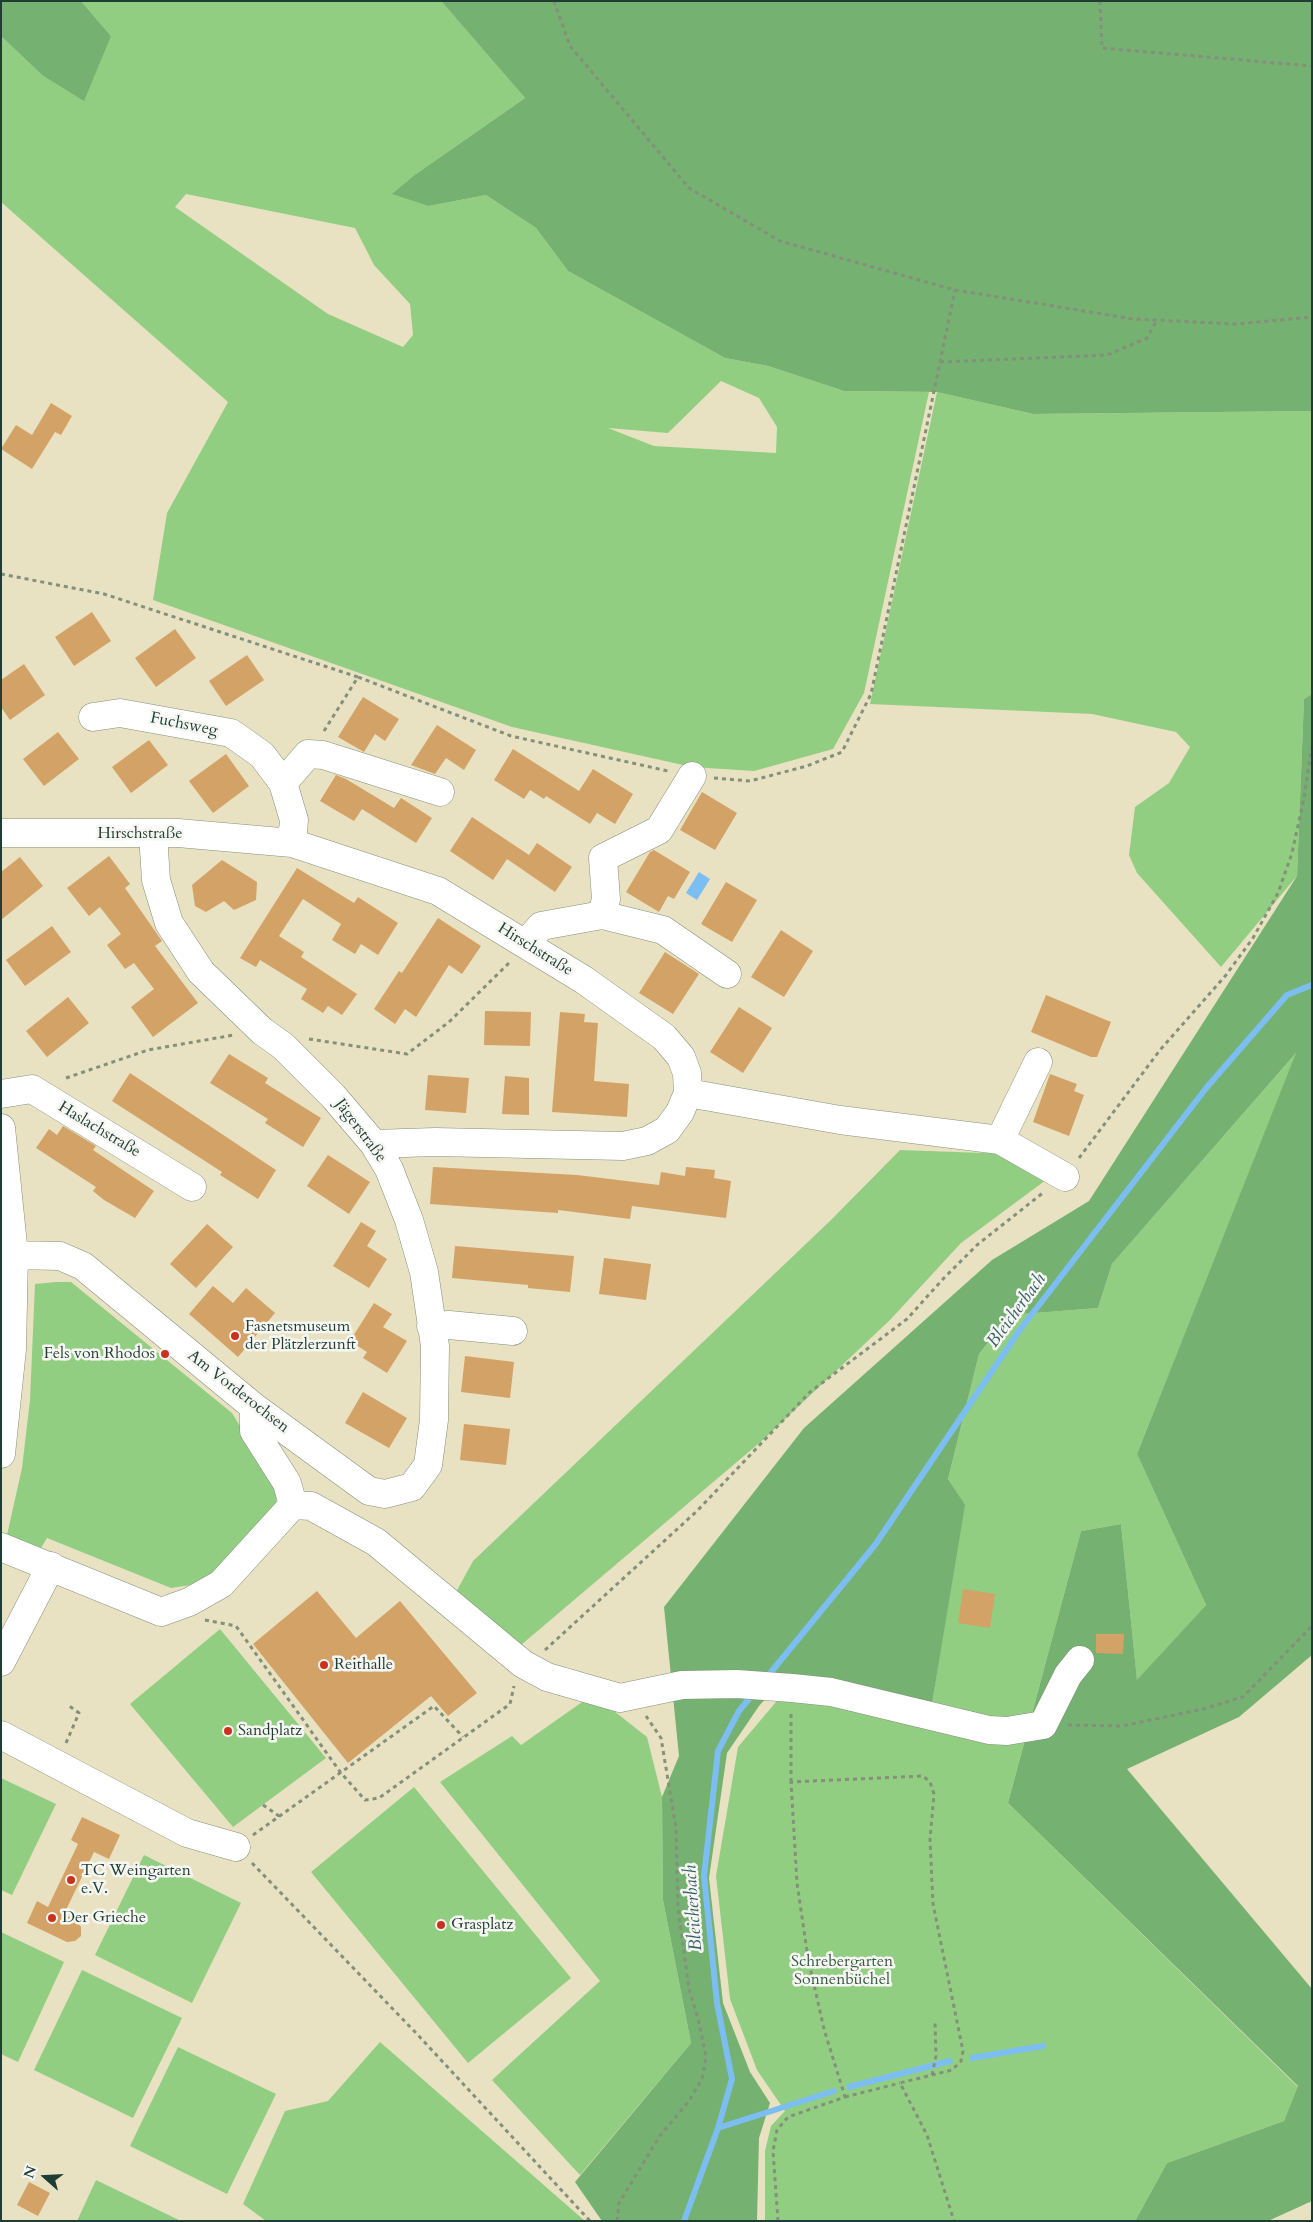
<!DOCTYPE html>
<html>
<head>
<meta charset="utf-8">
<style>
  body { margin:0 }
  #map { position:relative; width:1313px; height:2222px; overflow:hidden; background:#e8e2c2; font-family:Cardo,serif }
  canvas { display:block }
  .frame { position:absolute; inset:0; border:2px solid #1f3d34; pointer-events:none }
  .north { position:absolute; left:20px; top:2152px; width:50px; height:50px; -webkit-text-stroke:4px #f6f6f2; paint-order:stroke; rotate:289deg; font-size:14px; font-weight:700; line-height:20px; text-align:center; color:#1f3d34 }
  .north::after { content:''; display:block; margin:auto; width:18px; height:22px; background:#1f3d34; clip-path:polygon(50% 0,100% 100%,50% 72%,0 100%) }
</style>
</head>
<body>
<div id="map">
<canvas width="1313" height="2222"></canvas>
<div class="frame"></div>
<div class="north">N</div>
</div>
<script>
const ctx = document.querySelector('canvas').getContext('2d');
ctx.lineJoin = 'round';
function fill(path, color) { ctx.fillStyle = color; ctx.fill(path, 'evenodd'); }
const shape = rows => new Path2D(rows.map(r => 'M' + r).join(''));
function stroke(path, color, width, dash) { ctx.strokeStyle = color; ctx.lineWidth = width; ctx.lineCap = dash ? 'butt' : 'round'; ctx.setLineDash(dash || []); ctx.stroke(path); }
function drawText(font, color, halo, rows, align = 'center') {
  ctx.font = font + ' Cardo,serif'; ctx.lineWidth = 5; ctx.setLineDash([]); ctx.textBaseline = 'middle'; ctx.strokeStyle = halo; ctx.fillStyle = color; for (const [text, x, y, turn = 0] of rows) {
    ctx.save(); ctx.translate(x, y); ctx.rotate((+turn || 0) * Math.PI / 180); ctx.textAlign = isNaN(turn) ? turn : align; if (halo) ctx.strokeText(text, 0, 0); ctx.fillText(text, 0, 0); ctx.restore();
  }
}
const green = shape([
  [81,1,441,1,525,98,416,174,429,206,486,195,536,228,568,271,725,358,768,366,844,391,929,392,864,693,833,749,754,771,692,767,512,727,153,600,167,513,228,402,1,202,1,36,42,75,111,36],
  [186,194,355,228,374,265,410,304,413,335,403,347,328,314,175,207],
  [721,381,759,398,777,427,776,453,654,446,608,428,668,433],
  [937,392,1033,414,1312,411,1312,694,1304,699,1297,876,1221,967,1137,873,1129,855,1135,807,1169,783,1190,747,1176,732,1092,714,870,704],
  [1297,1052,1137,1454,1206,1605,1137,1681,1121,1524,1081,1531,1030,1721,999,1726,932,1704,964,1505,948,1479,979,1354,1010,1315,1098,1308,1112,1264],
  [900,1150,1012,1154,1046,1180,961,1243,890,1320,764,1439,521,1645,455,1594,473,1561,831,1220],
  [56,1282,71,1282,232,1413,278,1489,273,1523,210,1582,171,1588,47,1538,41,1548,7,1535,22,1468,30,1400,35,1284],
  [220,1629,326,1758,233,1827,130,1704],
  [781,1696,957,1733,1024,1743,1008,1803,1298,2087,1284,2121,1167,2163,1135,2221,765,2221,765,2151,771,2126,785,2111,757,2070,730,1999,716,1876,738,1747],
  [585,1700,605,1704,647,1737,662,1797,663,1900,691,2043,580,2175,492,2080,600,1981,440,1782,512,1736,521,1745],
  [1,1778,56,1804,12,1895,1,1890],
  [414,1787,571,1978,468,2063,311,1872],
  [144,1855,241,1903,192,2003,95,1955],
  [1,1932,64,1962,18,2062,1,2054],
  [82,1970,182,2018,133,2118,34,2070],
  [380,2042,585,2221,266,2221,243,2204,285,2111,328,2101],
  [178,2047,276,2094,227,2194,130,2146],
  [96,2180,181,2221,77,2221]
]);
const forest = shape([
  [1,1,81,1,111,36,84,101,42,75,1,36],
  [441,1,1312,1,1312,411,1033,414,937,392,844,391,768,366,725,358,568,271,536,228,486,195,429,206,392,194,416,174,525,98],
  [1312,694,1312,1655,1239,1717,1127,1769,1312,1989,1312,2201,1268,2221,1135,2221,1167,2163,1284,2121,1298,2086,1008,1803,1081,1531,1121,1524,1137,1680,1206,1605,1137,1454,1296,1053,1112,1264,1098,1308,1010,1315,979,1354,948,1479,965,1505,932,1704,788,1673,759,1706,727,1753,709,1878,723,2003,750,2072,770,2103,759,2138,757,2221,602,2221,575,2182,691,2043,663,1900,662,1797,679,1756,664,1607,804,1428,992,1260,1089,1201,1297,876,1304,699]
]);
const water = shape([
  [699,872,710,879,697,900,686,893]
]);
const stream = shape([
  [767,1677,875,1545,1019,1331,1207,1087,1287,995,1312,985],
  [972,2058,1043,2046],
  [849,2087,950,2061],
  [718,2128,732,2079,717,2003,704,1876,718,1751,739,1711,753,1694],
  [684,2221,718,2128,834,2091]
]);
const building = shape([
  [51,403,72,416,61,435,55,432,32,469,1,449,16,425,32,435],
  [92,612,111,641,74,666,55,637],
  [175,629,196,658,156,687,135,658],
  [247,655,264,680,226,706,209,681],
  [24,664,45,695,10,720,1,707,1,680],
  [363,697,399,719,385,741,375,734,364,752,338,737],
  [437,725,476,750,464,770,446,758,435,774,411,765],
  [58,732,79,759,44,786,23,759],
  [149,740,168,765,131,793,112,767],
  [513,749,579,791,593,769,633,794,615,824,597,813,590,824,546,796,544,799,530,790,524,799,494,780],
  [226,754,249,786,213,813,189,781],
  [336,775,346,779,394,808,401,798,432,818,416,843,362,809,354,821,320,801],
  [702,792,737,813,715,850,680,830],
  [472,817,529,855,537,843,572,867,555,892,507,859,493,880,450,851],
  [654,850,690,872,674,899,668,896,659,912,626,892,650,852],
  [109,856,130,884,125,888,162,941,155,946,198,1003,153,1037,131,1007,154,989,134,963,125,969,107,945,121,934,100,907,89,916,67,888],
  [20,857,43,886,1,920,1,872],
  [222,860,257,882,256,900,234,910,224,901,206,912,195,906,192,885],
  [297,868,354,903,358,897,398,923,378,955,361,944,355,954,332,940,341,924,303,899,279,936,304,952,301,957,357,994,342,1015,328,1006,323,1013,301,999,307,989,260,960,256,967,240,958],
  [726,882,757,900,732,942,701,924],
  [438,918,481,946,462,974,449,965,416,1017,405,1009,395,1024,374,1009,399,971,402,973],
  [52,926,71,952,25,986,6,960],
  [781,930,813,951,784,997,751,977],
  [665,952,699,974,673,1014,639,993],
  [1046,995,1111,1022,1097,1057,1091,1057,1031,1032],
  [68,997,89,1023,47,1057,26,1031],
  [739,1007,772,1028,743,1073,710,1052],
  [485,1011,531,1012,530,1046,484,1045],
  [560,1012,585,1014,584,1022,598,1023,594,1081,629,1084,627,1117,552,1112],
  [229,1054,268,1078,265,1083,321,1118,303,1147,265,1123,268,1119,210,1083],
  [130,1073,276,1170,258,1199,220,1175,222,1172,112,1101],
  [1050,1074,1077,1084,1074,1091,1084,1095,1069,1136,1033,1122],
  [428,1075,469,1078,466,1113,425,1110],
  [505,1076,529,1078,529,1115,502,1114],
  [63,1126,96,1146,93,1150,154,1191,135,1218,104,1200,93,1191,96,1187,36,1148,49,1129,57,1135],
  [328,1155,370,1182,349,1214,307,1186],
  [433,1167,577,1175,659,1185,661,1172,685,1176,686,1167,715,1170,714,1178,731,1181,726,1218,632,1206,630,1219,558,1210,558,1213,430,1204],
  [361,1222,376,1231,367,1246,387,1259,369,1288,333,1266],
  [207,1224,233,1247,196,1288,170,1264],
  [455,1246,574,1256,570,1292,528,1288,528,1285,452,1278],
  [604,1258,651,1264,646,1300,599,1294],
  [213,1286,233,1303,246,1288,275,1313,238,1357,189,1314],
  [374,1303,392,1314,383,1327,407,1341,387,1373,363,1358,367,1352,350,1341],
  [465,1356,514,1362,510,1398,461,1392],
  [363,1392,407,1418,389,1448,345,1423],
  [464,1424,510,1429,506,1465,460,1460],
  [963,1589,995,1594,990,1628,958,1623],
  [317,1591,356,1638,400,1601,477,1693,448,1716,431,1696,348,1763,253,1644],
  [1096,1634,1124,1634,1123,1654,1096,1653],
  [82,1817,120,1835,109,1859,94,1852,64,1914,77,1921,81,1927,81,1936,75,1941,67,1942,27,1923,37,1901,48,1907,78,1844,71,1840],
  [29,2182,50,2193,38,2216,17,2205]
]);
const path = shape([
  [554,1,570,46,689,188,780,241,955,290,1133,319,1236,324,1312,317],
  [1100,1,1102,48,1312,66],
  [940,362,1107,355,1147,338,1157,320],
  [1,574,104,594,358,677],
  [324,731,358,677,511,736,668,771],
  [714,778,750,781,807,766,842,752,871,694,955,290],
  [309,1039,407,1054,449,1022,511,961],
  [66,1078,148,1050,234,1035],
  [1079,1158,1160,1050,1226,975,1253,938,1278,893,1292,853,1304,798,1312,745],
  [205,1620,236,1626,341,1773,365,1800,379,1798,510,1704,514,1686],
  [545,1650,697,1511,810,1392,907,1319,943,1279,977,1245,1044,1192],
  [1068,1725,1122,1726,1203,1709,1243,1697,1312,1626],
  [66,1743,79,1713,68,1705],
  [791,1782,791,1710],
  [263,1805,279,1816],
  [253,1835,434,1706,463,1737],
  [252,1863,417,2034,590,2221],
  [932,2075,936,2056,935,2021],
  [845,2097,900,2083],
  [617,2221,619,2203,659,2137,689,2101,702,2079,706,2057,699,2022,689,1989,678,1908,676,1828,661,1738,646,1716],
  [778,2221,773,2151,777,2130,788,2117,845,2097,824,2029,808,1958,797,1883,791,1782,923,1776,930,1782,934,1794,930,1839,933,1904,963,2051,961,2061,952,2070,900,2083,927,2135,954,2221]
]);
const minor = shape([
  [93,717,120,713,231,733,262,755,283,783,294,820,292,843],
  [283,783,308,754,323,755,440,792],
  [1,833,178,833,292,843,438,891,584,980,664,1037,681,1057,687,1073,688,1093,680,1112,667,1130,647,1141,623,1146,435,1142,374,1144],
  [602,915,606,899,603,858,659,830,692,776],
  [526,943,541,926,602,915,663,930,727,974],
  [688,1093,840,1120,1000,1140,1065,1177],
  [1,1094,32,1089,192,1187],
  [1,1128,14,1255,12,1349,1,1454],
  [1000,1140,1038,1062],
  [14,1255,60,1256,83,1266,254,1407,369,1491,385,1494,412,1487,428,1465,434,1420,435,1346,424,1272,409,1220,389,1169,374,1144,333,1096,283,1046,262,1031,201,972,169,923,156,880,153,834],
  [431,1326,449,1325,513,1331],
  [293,1505,311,1506,376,1542,523,1664,547,1677,620,1698,682,1685,737,1684,792,1688,831,1692,989,1730,1007,1731,1043,1725,1068,1675,1080,1660],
  [1,1547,161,1612,189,1602,221,1584,293,1505,287,1483,254,1431,254,1407],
  [1,1662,51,1566],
  [1,1735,187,1833,236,1847]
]);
const markers = [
  [235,1336,5,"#c8321e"],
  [165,1354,5,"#c8321e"],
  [324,1665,5,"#c8321e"],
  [228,1731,5,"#c8321e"],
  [71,1880,5,"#c8321e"],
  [52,1918,5,"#c8321e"],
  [441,1925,5,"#c8321e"]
];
const streetNames = [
  ["Fuchsweg",184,725,11],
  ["Hirschstraße",140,834],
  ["Hirschstraße",535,950,32],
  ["Haslachstraße",99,1130,31],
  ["Jägerstraße",360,1131,53],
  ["Am Vorderochsen",238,1392,38]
];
const poiNames = [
  ["Fasnetsmuseum",245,1327],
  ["der Plätzlerzunft",245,1345],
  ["Fels von Rhodos",155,1354,"right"],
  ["Reithalle",334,1665],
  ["Sandplatz",238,1731],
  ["TC Weingarten",81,1871],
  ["e.V.",81,1889],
  ["Der Grieche",62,1918],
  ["Grasplatz",451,1925]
];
const parkNames = [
  ["Schrebergarten",842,1962],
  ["Sonnenbüchel",842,1980]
];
const waterNames = [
  ["Bleicherbach",1017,1311,-54],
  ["Bleicherbach",694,1908,-94]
];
fill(green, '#92ce82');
fill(forest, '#75b170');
fill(water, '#7dbef2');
stroke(stream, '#7dbef2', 6);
fill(building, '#d3a266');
stroke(minor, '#84907b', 29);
stroke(path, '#84907b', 3, [4, 4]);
stroke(minor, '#fff', 28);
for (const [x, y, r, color] of markers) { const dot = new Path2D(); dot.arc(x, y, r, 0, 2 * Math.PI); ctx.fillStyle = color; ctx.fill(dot); stroke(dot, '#f6f6f2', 2); }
drawText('16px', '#1f3d34', '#f6f6f2', streetNames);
drawText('16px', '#1f3d34', '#f6f6f2', poiNames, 'left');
drawText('16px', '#365a44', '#f6f6f2', parkNames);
drawText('italic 18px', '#365d64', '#f6f6f2', waterNames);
</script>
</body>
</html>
